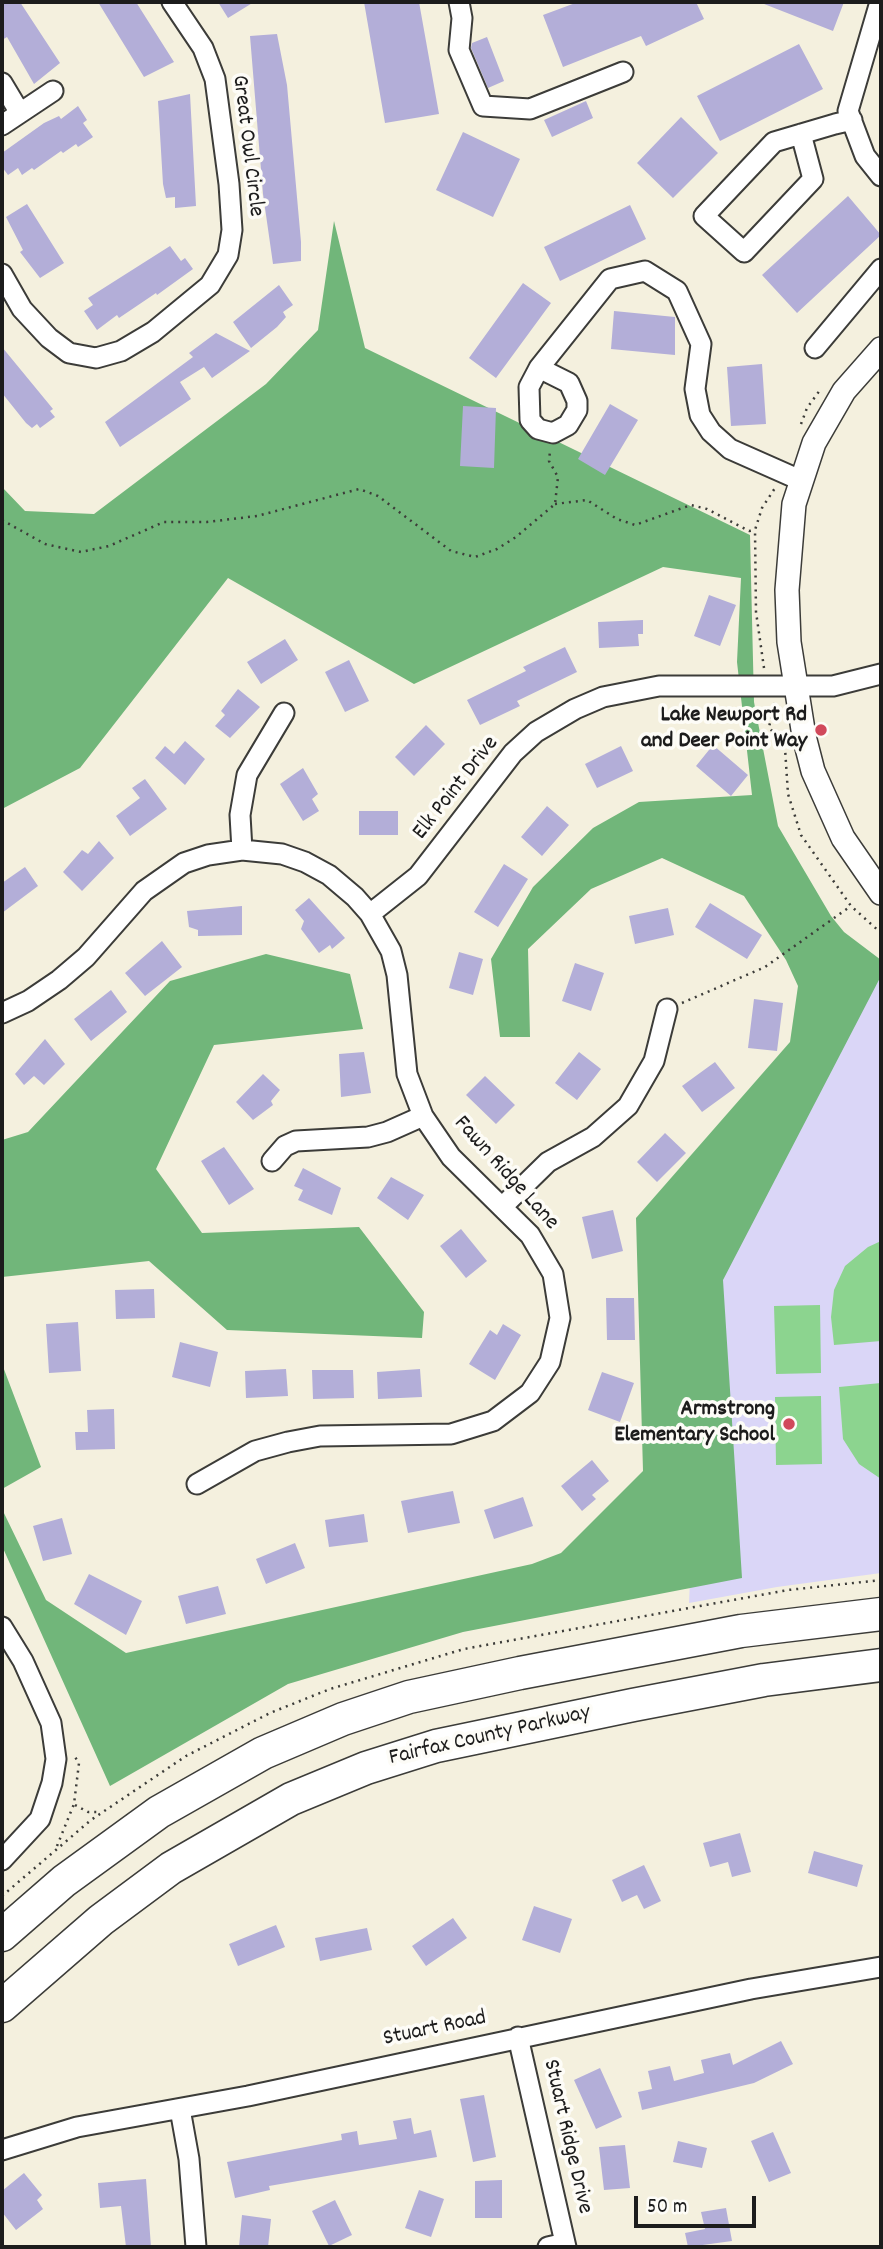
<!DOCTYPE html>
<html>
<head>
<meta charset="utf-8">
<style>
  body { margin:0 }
  #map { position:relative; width:883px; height:2249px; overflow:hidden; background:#f4f0de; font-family:Dekko,sans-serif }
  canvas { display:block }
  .frame { position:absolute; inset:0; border:4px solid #1c1c1c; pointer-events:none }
  .scale { position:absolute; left:634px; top:2196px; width:122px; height:32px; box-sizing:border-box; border:4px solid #1c1c1c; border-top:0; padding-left:9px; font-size:21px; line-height:24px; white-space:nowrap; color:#1c1c1c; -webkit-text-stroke:5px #fdfcf7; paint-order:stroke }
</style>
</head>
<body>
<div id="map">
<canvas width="883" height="2249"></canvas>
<div class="frame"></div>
<div class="scale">50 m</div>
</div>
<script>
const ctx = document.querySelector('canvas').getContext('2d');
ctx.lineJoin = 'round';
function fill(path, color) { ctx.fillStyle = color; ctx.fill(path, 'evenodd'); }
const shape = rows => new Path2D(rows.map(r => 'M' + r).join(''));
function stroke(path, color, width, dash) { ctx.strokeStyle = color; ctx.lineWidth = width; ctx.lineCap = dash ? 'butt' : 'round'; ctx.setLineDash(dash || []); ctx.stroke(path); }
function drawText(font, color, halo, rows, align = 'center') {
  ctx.font = font + ' Dekko,sans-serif'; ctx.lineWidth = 7; ctx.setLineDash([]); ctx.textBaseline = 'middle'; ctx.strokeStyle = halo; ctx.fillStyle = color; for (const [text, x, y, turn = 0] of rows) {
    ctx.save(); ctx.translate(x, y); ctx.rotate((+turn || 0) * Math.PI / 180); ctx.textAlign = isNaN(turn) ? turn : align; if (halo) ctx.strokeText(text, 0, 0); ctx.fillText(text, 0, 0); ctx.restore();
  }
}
const built = shape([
  [881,974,881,1573,777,1587,689,1603,703,1275]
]);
const green = shape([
  [881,1241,881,1341,834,1345,831,1317,834,1290,845,1266,868,1247],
  [820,1305,821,1373,776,1374,774,1306],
  [881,1383,881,1479,859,1464,843,1439,839,1387],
  [821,1396,822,1464,776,1465,775,1397]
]);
const forest = shape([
  [334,221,365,348,750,535,754,702,778,826,831,916,844,932,881,960,881,976,723,1280,742,1578,463,1632,288,1684,110,1786,2,1546,2,1509,46,1600,126,1653,532,1564,561,1553,643,1471,636,1218,790,1042,798,986,786,960,744,896,662,858,591,889,528,949,530,1037,500,1037,491,959,533,887,593,828,639,802,752,795,737,662,741,578,663,567,414,684,228,578,80,768,2,809,2,487,25,511,94,514,266,384,318,330],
  [266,954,350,974,363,1029,214,1045,156,1169,202,1233,359,1227,424,1312,422,1338,227,1330,149,1261,2,1277,2,1140,28,1132,170,981],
  [2,1364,41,1467,2,1489]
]);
const building = shape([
  [2,2,20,2,60,63,34,84,7,37,2,40],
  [98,2,136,2,174,62,144,77],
  [218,2,254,2,228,18],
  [364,2,419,2,439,114,385,123],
  [578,2,696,2,704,19,646,46,641,36,563,67,543,15],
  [759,2,844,2,833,31],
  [277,34,287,85,301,242,301,261,273,264,263,194,250,36],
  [487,37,504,81,488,88,471,48,472,43],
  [799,44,823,89,720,141,697,96],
  [190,94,196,206,175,208,175,197,166,198,163,184,158,101],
  [586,101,593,118,552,137,544,120],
  [78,106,87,120,83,123,93,137,78,147,76,144,63,153,61,151,34,170,32,168,22,175,18,168,8,175,2,167,2,153,44,123,59,116,61,119],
  [681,117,718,153,673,198,637,163],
  [463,132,520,159,493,217,436,190],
  [848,196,881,235,797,313,762,275],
  [27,204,64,263,40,278,20,252,23,250,6,217],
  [630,205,646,239,560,281,544,247],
  [170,246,181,261,185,258,193,269,157,295,156,293,119,318,117,315,97,330,84,311,93,305,88,298],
  [523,283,551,303,496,378,469,358],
  [279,285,293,305,283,312,286,317,277,327,251,348,233,322],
  [614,311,675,317,675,355,611,349],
  [216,333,250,351,212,378,204,367,180,382,191,399,120,447,105,422,193,357,189,353],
  [2,347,53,409,50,411,55,417,40,428,37,424,32,428,26,423,2,393],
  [762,364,766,424,731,426,727,367],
  [610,404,638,420,605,475,578,459],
  [463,406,496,408,494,468,460,466],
  [709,595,736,605,720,646,694,636],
  [643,620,643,634,638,634,639,646,599,648,598,622],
  [285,639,298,660,261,684,247,662],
  [565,647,577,672,517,701,520,706,480,725,467,700,526,671,523,667],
  [349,660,369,701,345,712,325,672],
  [238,689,260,707,230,738,215,726,225,715,221,711],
  [426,725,445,744,414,776,395,757],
  [185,741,205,759,185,785,155,758,165,746,174,754],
  [713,745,748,775,731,796,696,766],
  [621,746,633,771,597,788,585,764],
  [303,768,318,794,312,799,319,811,303,821,280,784],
  [145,779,167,809,130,836,116,816,140,798,132,788],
  [547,806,569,825,542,856,521,837],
  [359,811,398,811,398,835,359,835],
  [99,841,114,858,82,891,63,872,82,850,88,854],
  [504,864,528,879,498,927,474,912],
  [25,867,38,886,2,913,2,883],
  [309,898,345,938,332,949,330,945,319,953,301,929,304,921,295,910],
  [710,903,762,935,747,959,695,927],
  [242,906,242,935,198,936,198,930,189,927,187,911],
  [668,908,674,935,635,944,629,916],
  [162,941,182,967,145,996,125,973],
  [459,952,483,959,473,995,449,988],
  [575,963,604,973,591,1011,562,1001],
  [111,990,127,1012,91,1041,74,1019],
  [754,999,783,1003,777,1051,748,1048],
  [45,1039,65,1064,44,1085,34,1076,24,1085,15,1074],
  [364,1052,371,1093,341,1097,339,1054],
  [579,1052,601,1069,577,1100,555,1083],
  [715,1062,735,1088,702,1112,682,1086],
  [263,1074,280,1090,271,1101,273,1105,253,1120,236,1102],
  [485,1076,515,1105,496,1124,466,1095],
  [665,1133,686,1153,657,1182,637,1162],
  [224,1147,254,1189,229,1205,201,1161],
  [303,1168,341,1188,332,1215,298,1200,303,1190,294,1186],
  [391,1177,424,1195,408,1220,377,1198],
  [613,1210,623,1251,592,1259,582,1217],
  [461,1229,487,1261,466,1278,440,1246],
  [154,1289,155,1318,116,1319,115,1290],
  [606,1298,634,1298,635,1340,607,1340],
  [78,1322,81,1371,49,1373,46,1324],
  [503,1324,521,1335,495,1380,469,1364,490,1330,497,1335],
  [180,1342,218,1352,210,1387,172,1377],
  [286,1369,288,1396,246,1398,245,1371],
  [420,1369,422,1397,378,1399,377,1372],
  [312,1370,353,1370,354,1398,313,1399],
  [602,1372,634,1383,620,1422,588,1410],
  [114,1409,115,1449,76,1450,75,1432,88,1432,87,1410],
  [592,1460,609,1481,592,1495,596,1499,582,1511,561,1486],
  [453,1491,460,1523,408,1533,401,1501],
  [523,1497,533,1526,494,1539,484,1510],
  [364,1514,368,1542,329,1547,325,1520],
  [62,1518,72,1554,43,1561,33,1526],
  [295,1543,305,1568,266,1584,256,1559],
  [89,1574,142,1601,126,1635,74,1604],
  [218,1586,226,1614,186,1624,178,1596],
  [740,1833,751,1872,732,1877,728,1862,710,1867,703,1843],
  [814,1851,863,1865,857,1887,808,1873],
  [644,1865,661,1901,644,1909,637,1895,622,1902,612,1880],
  [534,1906,572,1919,560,1953,522,1940],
  [453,1918,467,1938,426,1966,412,1946],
  [276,1925,285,1947,238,1966,229,1944],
  [367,1928,372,1950,320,1961,315,1938],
  [781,2041,793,2064,754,2083,642,2110,638,2092,652,2089,648,2071,670,2066,674,2081,704,2073,701,2060,730,2053,733,2065],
  [600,2068,622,2117,596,2129,574,2080],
  [484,2095,496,2157,473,2162,460,2099],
  [411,2118,414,2134,431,2130,437,2157,269,2186,270,2190,235,2198,227,2162,342,2140,341,2134,357,2131,359,2145,397,2139,393,2121],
  [773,2132,791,2173,769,2182,751,2141],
  [678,2141,707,2148,702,2168,673,2162],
  [625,2145,630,2188,604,2190,599,2147],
  [24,2173,42,2195,37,2200,43,2209,16,2230,2,2212,2,2191],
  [146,2179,151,2247,126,2247,121,2206,100,2208,98,2183],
  [502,2180,502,2218,475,2218,475,2181],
  [419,2190,444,2199,431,2237,405,2228],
  [335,2200,352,2235,329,2246,312,2211],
  [726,2208,732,2241,688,2247,685,2233,705,2229,701,2212],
  [242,2215,271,2219,268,2247,239,2247]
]);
const path = shape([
  [801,424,807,408,820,390],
  [555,504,587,500,617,519,635,525,691,505,707,509,749,531,755,530],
  [2,520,45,544,81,552,109,546,164,522,207,522,257,516,359,489,378,496,451,551,475,557,497,549,516,537,555,504,558,477,549,461,550,451],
  [764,668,756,612,755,530,762,508,775,488],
  [775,703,769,727,785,748,788,794,801,835,851,906,881,933],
  [682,1003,765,967,851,906],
  [75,1805,88,1812,101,1812],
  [57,1846,74,1804,79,1763,73,1754],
  [2,1896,91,1820,186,1756,270,1713,330,1689,464,1649,788,1590,881,1580]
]);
const minor = shape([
  [459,2,462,18,459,50,483,106,530,109,623,72],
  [880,2,848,111,865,156,881,176],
  [2,83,20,113],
  [2,125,53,91],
  [801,134,813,179,744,252,704,216,774,142,835,124,852,120],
  [2,274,22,309,49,338,69,353,96,358,121,351,153,332,210,285,228,255,232,230,229,184,215,79,203,48,172,2],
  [815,348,881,269],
  [539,368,569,383,577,401,577,410,568,425,553,433,538,429,530,420,529,387,539,368,610,279,645,271,677,291,701,344,695,389,700,415,711,432,730,449,800,480],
  [242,850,240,815,247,775,284,713],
  [370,914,418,876,513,753,536,732,575,709,603,697,659,686,833,686,881,674],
  [2,1013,28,1001,59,980,86,957,144,891,184,863,208,855,242,850,282,854,305,862,329,875,355,897,370,914,391,951,397,975,407,1074,423,1116,451,1157,530,1235,553,1274,560,1318,550,1362,530,1393,493,1421,451,1434,320,1436,288,1442,255,1451,197,1484],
  [272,1161,285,1146,296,1141,368,1137,387,1132,423,1116],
  [502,1207,548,1162,593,1137,628,1106,654,1061,667,1009],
  [2,1627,23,1661,51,1723,56,1759,52,1783,40,1819,2,1860],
  [518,2037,566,2247],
  [180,2109,189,2159,196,2247],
  [2,2150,77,2127,248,2096,751,1989,881,1967],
  [548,2247,565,2243]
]);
const tertiary = shape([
  [881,349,844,391,814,443,794,504,787,590,789,642,804,736,813,771,843,838,881,893]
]);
const trunk = shape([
  [2,1935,64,1881,159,1812,263,1753,343,1719,409,1697,520,1673,741,1631,881,1614],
  [2,2006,101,1920,171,1868,291,1799,366,1768,436,1746,633,1705,764,1680,881,1665]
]);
const markers = [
  [821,730,7,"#d1495b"],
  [789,1424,7,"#d1495b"]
];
const streetNames = [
  ["Great Owl Circle",246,146,83],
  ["Elk Point Drive",457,789,-52],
  ["Fawn Ridge Lane",505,1174,48],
  ["Fairfax County Parkway",490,1737,-13],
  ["Stuart Road",435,2030,-12],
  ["Stuart Ridge Drive",566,2137,77]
];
const poiNames = [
  ["Lake Newport Rd",807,717],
  ["and Deer Point Way",807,743],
  ["Armstrong",775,1411],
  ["Elementary School",775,1437]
];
fill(built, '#dad6f7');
fill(green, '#8cd48f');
fill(forest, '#71b67a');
fill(building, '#b3aed8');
stroke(minor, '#3c3c39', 23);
stroke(tertiary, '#3c3c39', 26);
stroke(trunk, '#3c3c39', 35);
stroke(path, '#3c3c39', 2.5, [2, 5]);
stroke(minor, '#fff', 19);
stroke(tertiary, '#fff', 23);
stroke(trunk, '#fff', 32);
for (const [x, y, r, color] of markers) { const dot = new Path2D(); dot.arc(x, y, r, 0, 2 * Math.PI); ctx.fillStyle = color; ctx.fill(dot); stroke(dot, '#fdfcf7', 2.5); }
drawText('23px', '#1c1c1c', '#fdfcf7', streetNames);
drawText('bold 23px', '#1c1c1c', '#fdfcf7', poiNames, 'right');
</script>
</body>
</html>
